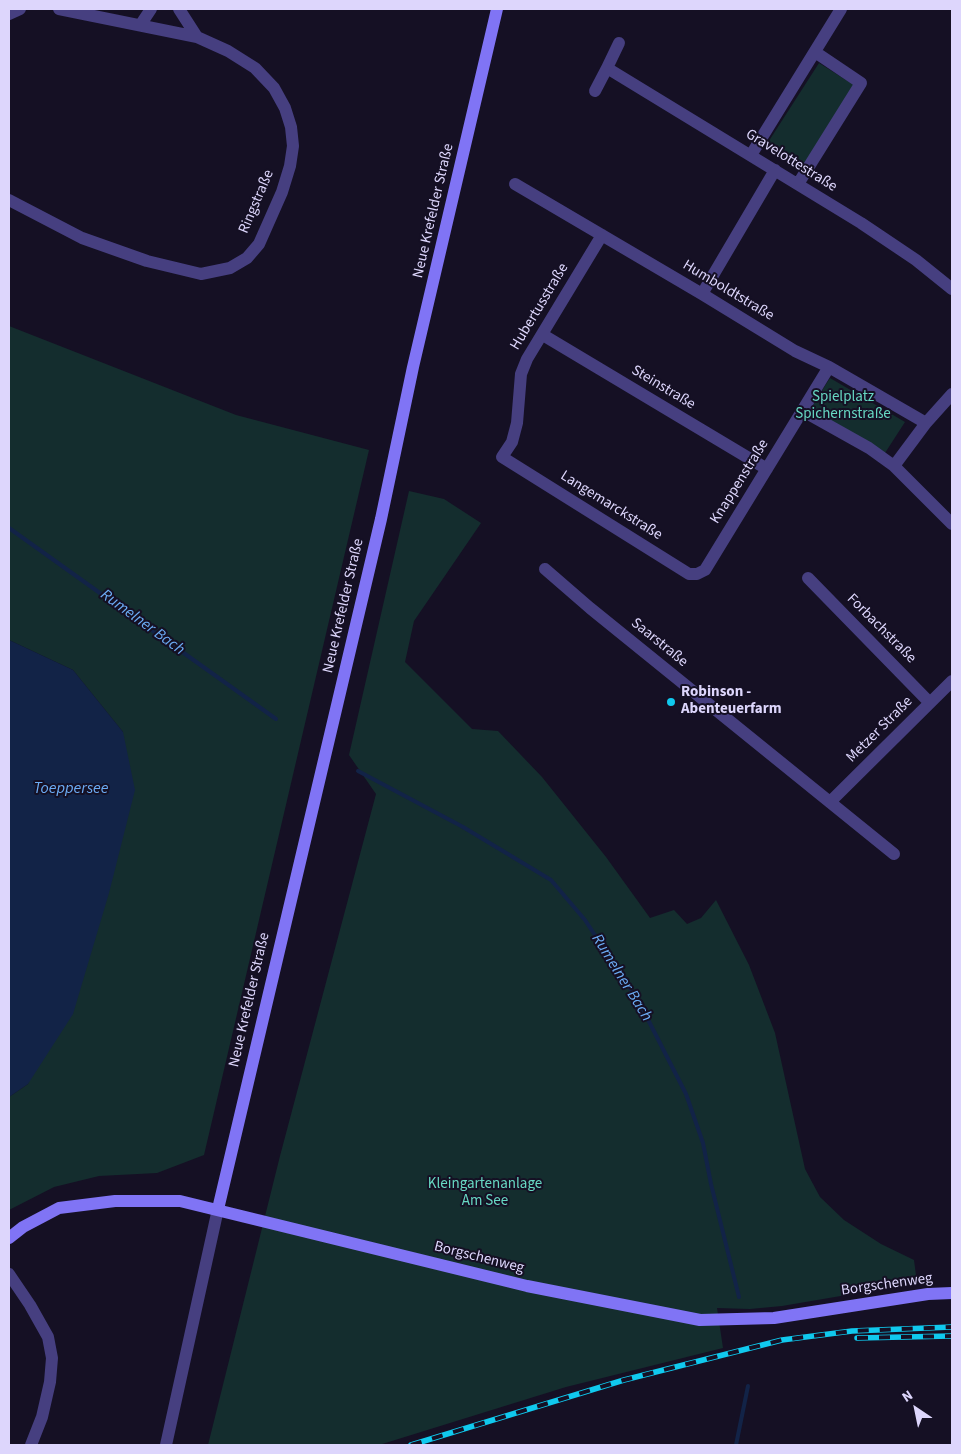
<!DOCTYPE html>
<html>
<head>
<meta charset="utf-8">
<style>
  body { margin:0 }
  #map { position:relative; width:961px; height:1454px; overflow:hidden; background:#151024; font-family:"Source Sans 3",sans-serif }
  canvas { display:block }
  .frame { position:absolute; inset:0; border:10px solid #ddd6fc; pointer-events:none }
  .north { position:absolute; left:891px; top:1384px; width:50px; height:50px; -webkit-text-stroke:4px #151024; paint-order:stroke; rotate:326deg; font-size:14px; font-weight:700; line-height:20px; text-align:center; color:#ddd6fc }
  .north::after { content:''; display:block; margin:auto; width:18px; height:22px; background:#ddd6fc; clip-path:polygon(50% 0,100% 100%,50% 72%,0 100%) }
</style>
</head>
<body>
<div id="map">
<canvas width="961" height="1454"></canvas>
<div class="frame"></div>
<div class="north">N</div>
</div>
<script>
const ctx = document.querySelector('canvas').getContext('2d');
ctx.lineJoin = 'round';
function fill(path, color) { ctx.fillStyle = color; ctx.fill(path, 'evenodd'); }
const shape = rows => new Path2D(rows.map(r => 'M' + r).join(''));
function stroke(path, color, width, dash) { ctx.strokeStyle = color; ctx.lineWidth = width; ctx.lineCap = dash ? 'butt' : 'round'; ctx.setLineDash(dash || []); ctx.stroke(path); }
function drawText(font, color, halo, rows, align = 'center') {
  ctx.font = font + ' "Source Sans 3",sans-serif'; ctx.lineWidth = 4; ctx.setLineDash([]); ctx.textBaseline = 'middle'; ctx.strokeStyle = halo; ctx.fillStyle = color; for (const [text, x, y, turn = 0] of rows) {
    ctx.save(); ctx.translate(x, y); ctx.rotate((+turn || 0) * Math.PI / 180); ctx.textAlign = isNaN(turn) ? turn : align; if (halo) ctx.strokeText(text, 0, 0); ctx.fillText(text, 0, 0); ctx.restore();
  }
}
const green = shape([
  [819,63,854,85,801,170,765,147],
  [9,326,236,415,369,450,204,1155,157,1173,99,1176,54,1187,9,1210,9,1097,28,1084,123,732,73,670,9,640],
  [830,378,905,422,885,453,810,409],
  [409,491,444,499,481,523,414,621,405,662,472,729,498,731,542,777,606,857,650,918,674,910,687,924,701,918,716,900,749,965,775,1033,805,1169,820,1197,844,1220,881,1244,914,1260,917,1283,782,1306,750,1309,717,1308,723,1348,566,1387,379,1445,208,1445,280,1156,376,794,349,755]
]);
const water = shape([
  [9,640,73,670,123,732,135,790,109,893,73,1014,28,1084,9,1097]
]);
const stream = shape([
  [9,528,276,719],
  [358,771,463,827,551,880,585,920,639,1002,686,1094,703,1143,711,1184,739,1297],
  [736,1445,748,1386]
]);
const street = shape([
  [179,9,197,37],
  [9,14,20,9],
  [141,24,151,9],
  [619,43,607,68,861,223,916,260,952,289],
  [595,91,607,68],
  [751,155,841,9],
  [515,184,702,294,795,351,829,367,926,423],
  [798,184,861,83,815,52],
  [9,200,82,238,147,261,201,274,230,268,247,258,259,244,282,192,290,166,293,146,291,127,285,108,274,88,255,68,228,51,197,37,59,9],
  [602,235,527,359,521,374,517,423,512,442,502,457,689,574,697,574,705,570,829,367],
  [702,294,775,170],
  [543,335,767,469],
  [803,411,869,448,894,466,952,524],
  [894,466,926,423,952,394],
  [545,569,590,608,894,854],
  [808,578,930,703],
  [830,802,952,681],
  [9,1274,30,1305,48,1337,52,1358,50,1382,42,1417,31,1445],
  [166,1445,218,1209]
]);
const secondary = shape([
  [218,1209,381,519,413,367,497,9],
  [9,1238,23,1227,59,1208,115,1201,180,1201,527,1286,700,1320,774,1318,928,1294,952,1293]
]);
const rail = shape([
  [857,1338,952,1336],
  [411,1445,624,1380,782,1340,852,1331,952,1327]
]);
const markers = [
  [671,702,5,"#10c9ee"]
];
const streetNames = [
  ["Gravelottestraße",791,161,32],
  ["Ringstraße",257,202,-67],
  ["Neue Krefelder Straße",434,211,-77],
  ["Humboldtstraße",728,291,31],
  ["Hubertusstraße",540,307,-59],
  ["Steinstraße",663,388,31],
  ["Knappenstraße",740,482,-58],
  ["Langemarckstraße",611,506,32],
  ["Neue Krefelder Straße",344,606,-77],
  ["Forbachstraße",881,629,45],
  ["Saarstraße",659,643,39],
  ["Metzer Straße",880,730,-45],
  ["Neue Krefelder Straße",250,1000,-77],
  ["Borgschenweg",479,1258,14],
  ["Borgschenweg",887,1285,-8]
];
const parkNames = [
  ["Spielplatz",843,398],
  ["Spichernstraße",843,415],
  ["Kleingartenanlage",485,1185],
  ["Am See",485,1202]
];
const poiNames = [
  ["Robinson -",681,693],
  ["Abenteuerfarm",681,710]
];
const waterNames = [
  ["Rumelner Bach",142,623,36],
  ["Toeppersee",71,789],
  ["Rumelner Bach",621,978,58]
];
fill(green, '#142d2e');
fill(water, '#122347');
stroke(stream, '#122347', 4);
stroke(street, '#463f80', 12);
stroke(secondary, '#8074f5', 12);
stroke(rail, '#10c9ee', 5.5);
stroke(rail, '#151024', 4, [11]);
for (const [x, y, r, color] of markers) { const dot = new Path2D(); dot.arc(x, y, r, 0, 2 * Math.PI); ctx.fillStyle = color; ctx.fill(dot); stroke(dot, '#151024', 2); }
drawText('15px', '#ddd6fc', '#151024', streetNames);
drawText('15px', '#67d8c3', '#151024', parkNames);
drawText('bold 15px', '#ddd6fc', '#151024', poiNames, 'left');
drawText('italic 16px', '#6cacf5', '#151024', waterNames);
</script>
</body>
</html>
